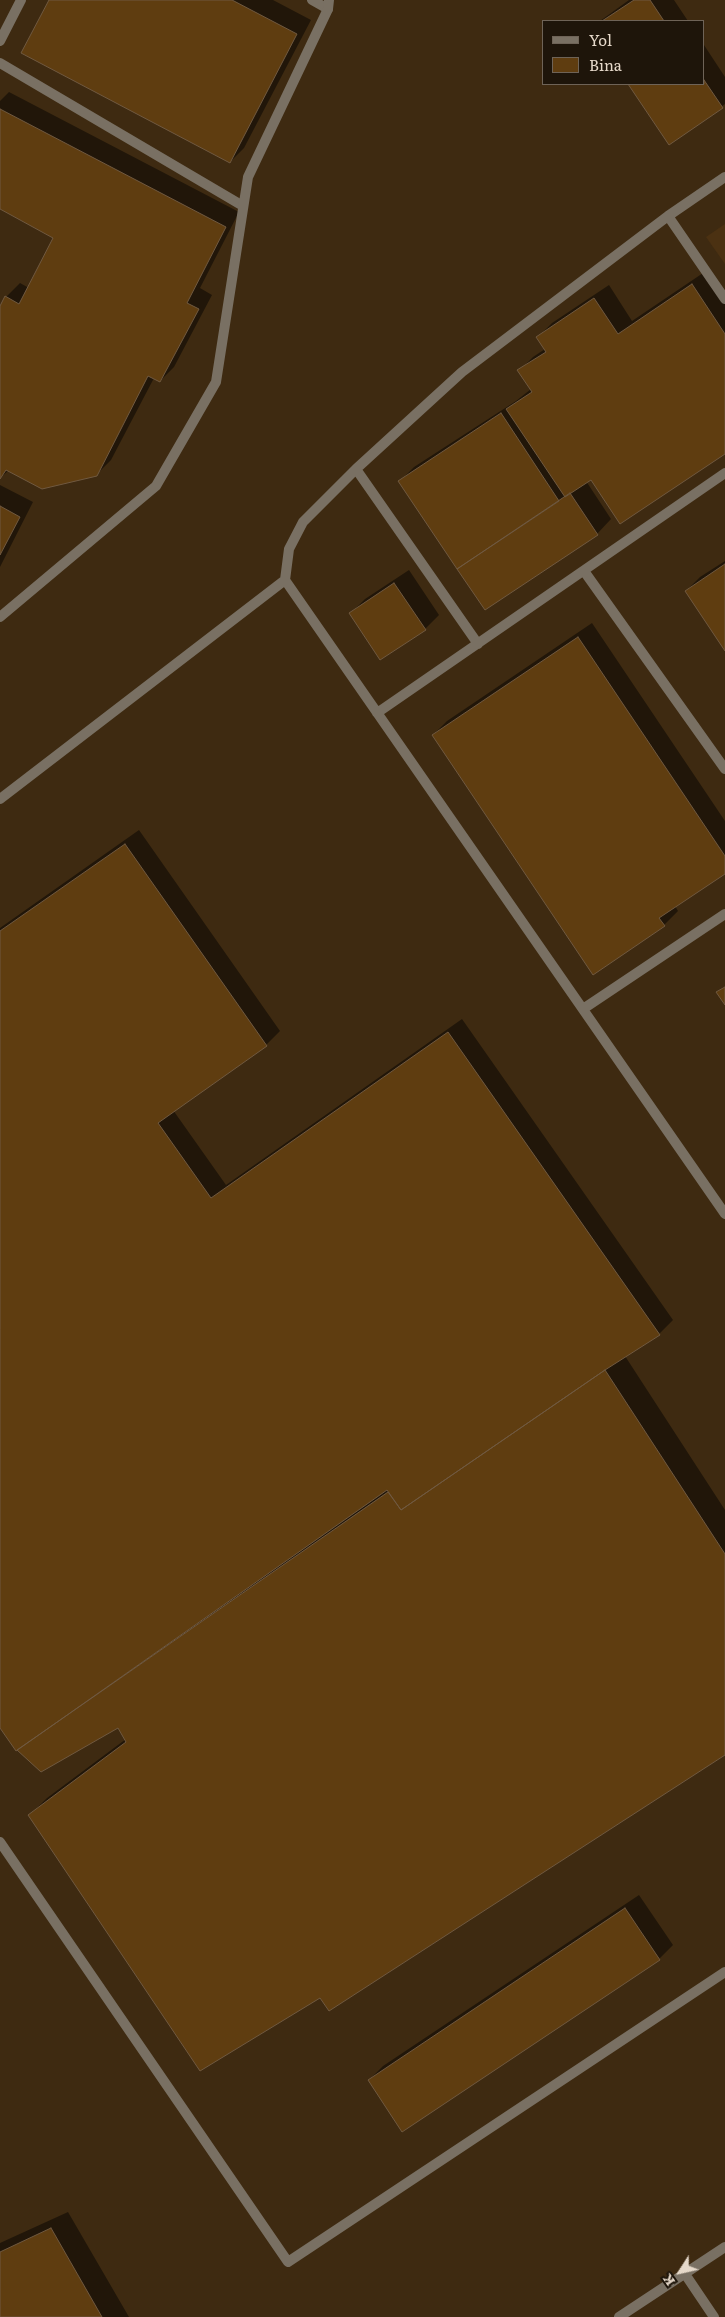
<!DOCTYPE html>
<html>
<head>
<meta charset="utf-8">
<style>
  body { margin:0 }
  #map { position:relative; width:725px; height:2317px; overflow:hidden; background:#3e2a11; font-family:Literata,serif }
  canvas { display:block }
  .legend { position:absolute; left:542px; top:20px; width:162px; height:65px; box-sizing:border-box; background:#1e150a; border:1px solid #6e6357; margin:0; padding:6px 9px; list-style:none; font-size:15px; color:#e6d9ca }
  .legend li { display:flex; align-items:center; gap:10px; height:25px }
  .legend b { width:25px; border:1px solid #6e6357 }
  .north { position:absolute; left:655px; top:2247px; width:50px; height:50px; -webkit-text-stroke:4px #1e150a; paint-order:stroke; rotate:235deg; font-size:14px; font-weight:700; line-height:20px; text-align:center; color:#e6d9ca }
  .north::after { content:''; display:block; margin:auto; width:18px; height:22px; background:#e6d9ca; clip-path:polygon(50% 0,100% 100%,50% 72%,0 100%) }
</style>
</head>
<body>
<div id="map">
<canvas width="725" height="2317"></canvas>
<ul class="legend">
<li><b style="height:6px;background:#797063"></b>Yol</li>
<li><b style="height:14px;background:#5f3d10"></b>Bina</li>
</ul>
<div class="north">K</div>
</div>
<script>
const ctx = document.querySelector('canvas').getContext('2d');
ctx.lineJoin = 'round';
function fill(path, color) { ctx.fillStyle = color; ctx.fill(path, 'evenodd'); }
const shape = rows => new Path2D(rows.map(r => 'M' + r).join(''));
function stroke(path, color, width, dash) { ctx.strokeStyle = color; ctx.lineWidth = width; ctx.lineCap = dash ? 'butt' : 'round'; ctx.setLineDash(dash || []); ctx.stroke(path); }
const built = shape([
  [725,224,725,264,706,237]
]);
const shadow = shape([
  [50,0,273,0,311,20,244,148,230,162],
  [629,0,674,0,688,21,600,21],
  [704,45,725,77,725,104,669,143,629,84,704,84],
  [9,92,239,212,200,288,212,295,174,367,160,381,154,378,111,460,96,475,9,470,0,478,0,309,6,297,20,283,29,288,55,237,0,208,0,101],
  [706,271,725,299,725,453,591,478,586,481,611,519,597,534,485,609,400,481,414,467,516,401,531,389,519,371,533,357,545,349,538,337,552,323,609,285,632,321],
  [0,485,33,502,0,567],
  [725,561,725,649,686,591,700,577],
  [409,570,439,615,425,629,351,613,365,599],
  [592,623,725,821,725,872,675,906,678,911,664,925,433,735,447,721],
  [139,830,280,1031,266,1045,173,1110,226,1185,462,1019,673,1320,659,1334,625,1356,725,1510,725,1753,320,1997,30,1815,47,1798,126,1739,118,1726,0,1726,0,928],
  [639,1895,673,1945,659,1959,369,2080,383,2066],
  [68,2212,129,2317,0,2317,0,2243]
]);
const building = shape([
  [49,0,232,0,297,34,230,163,21,53,49,0],
  [634,0,650,0,664,21,602,21,634,0],
  [704,80,723,108,669,145,628,84,704,84,704,80],
  [0,109,226,227,187,303,199,309,160,382,148,376,97,476,42,489,6,470,0,479,0,306,5,296,19,304,53,238,0,209,0,109],
  [692,284,725,334,725,454,620,524,591,480,565,497,506,409,532,392,517,370,546,352,536,337,594,298,618,334,692,284],
  [501,413,559,501,457,569,398,481,501,413],
  [570,493,598,535,485,610,457,569,570,493],
  [0,506,20,517,0,555,0,506],
  [725,564,725,651,685,591,725,564],
  [394,583,426,630,380,660,349,613,394,583],
  [578,637,725,856,725,874,659,918,665,926,593,975,432,735,578,637],
  [125,844,267,1046,158,1123,211,1198,448,1032,660,1335,605,1370,401,1510,387,1490,16,1751,0,1728,0,931,125,844],
  [725,987,725,1005,716,992,725,987],
  [605,1370,725,1554,725,1755,329,2011,320,1998,200,2071,28,1815,126,1742,118,1728,41,1772,17,1750,388,1492,401,1510,605,1370],
  [625,1908,660,1960,402,2132,368,2080,625,1908],
  [51,2228,102,2317,0,2317,0,2252,51,2228]
]);
const service = shape([
  [312,0,328,9],
  [0,41,21,0],
  [0,63,243,206],
  [668,216,725,299],
  [356,469,478,644],
  [584,571,725,769],
  [285,580,289,549,303,522,356,469,462,372,668,216,725,177],
  [377,713,725,473],
  [0,799,285,580,725,1214],
  [583,1009,725,914],
  [0,1842,288,2262,725,1972]
]);
const minor = shape([
  [0,617,156,486,216,382,248,177,328,9,329,0],
  [685,2274,714,2317],
  [619,2317,725,2247]
]);
fill(built, '#4b3112');
fill(shadow, '#0007');
fill(building, '#5f3d10');
stroke(building, '#705940', 1);
stroke(service, '#797063', 10);
stroke(minor, '#797063', 10);
</script>
</body>
</html>
